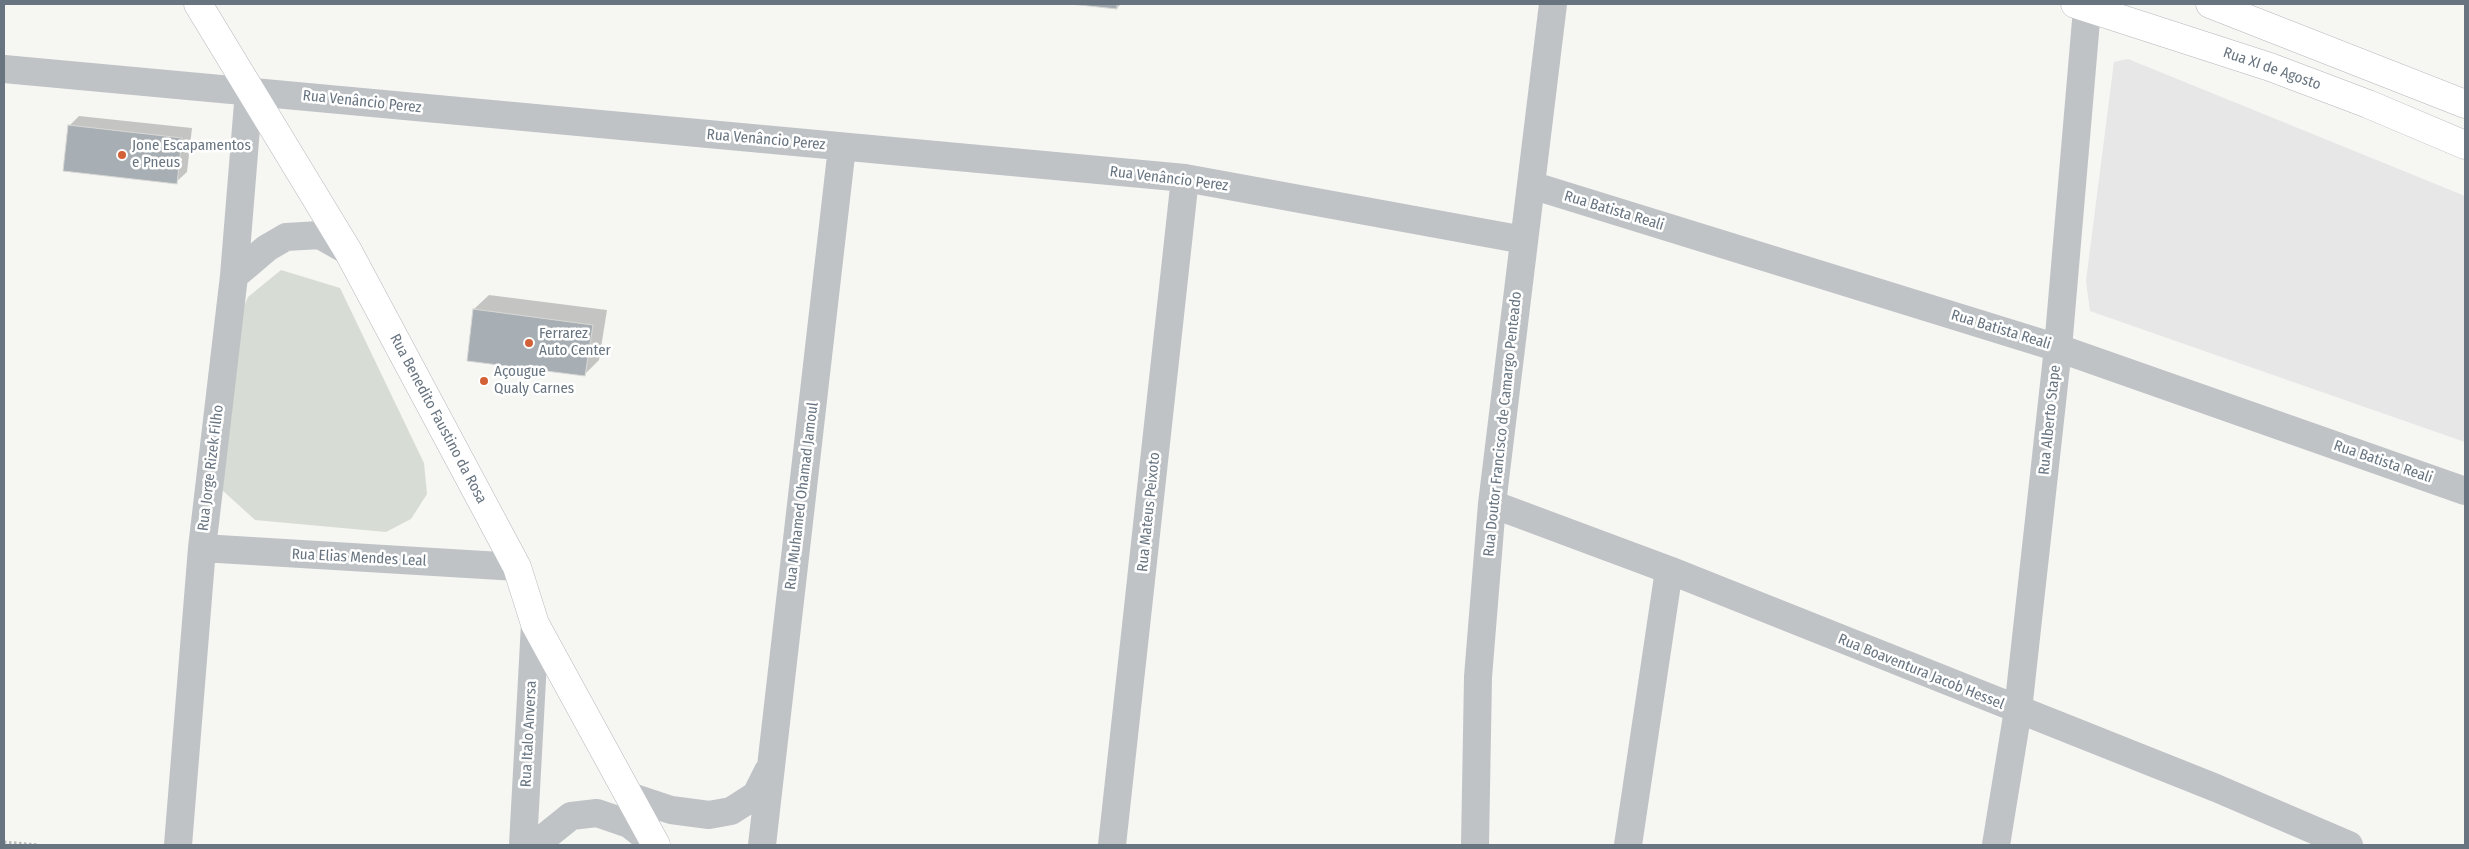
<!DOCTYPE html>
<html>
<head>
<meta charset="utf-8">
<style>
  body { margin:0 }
  #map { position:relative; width:2469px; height:849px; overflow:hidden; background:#f6f6f3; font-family:"Fira Sans Condensed",sans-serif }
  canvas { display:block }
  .frame { position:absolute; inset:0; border:5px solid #687581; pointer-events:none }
</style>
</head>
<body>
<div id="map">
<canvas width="2469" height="849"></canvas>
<div class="frame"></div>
</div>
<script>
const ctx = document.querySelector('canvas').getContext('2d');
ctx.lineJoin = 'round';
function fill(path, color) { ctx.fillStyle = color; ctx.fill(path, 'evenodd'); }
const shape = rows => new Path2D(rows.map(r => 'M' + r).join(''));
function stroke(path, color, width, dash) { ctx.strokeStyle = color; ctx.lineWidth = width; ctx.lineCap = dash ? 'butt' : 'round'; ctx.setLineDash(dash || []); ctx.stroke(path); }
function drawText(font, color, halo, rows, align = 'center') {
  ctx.font = font + ' "Fira Sans Condensed",sans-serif'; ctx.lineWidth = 5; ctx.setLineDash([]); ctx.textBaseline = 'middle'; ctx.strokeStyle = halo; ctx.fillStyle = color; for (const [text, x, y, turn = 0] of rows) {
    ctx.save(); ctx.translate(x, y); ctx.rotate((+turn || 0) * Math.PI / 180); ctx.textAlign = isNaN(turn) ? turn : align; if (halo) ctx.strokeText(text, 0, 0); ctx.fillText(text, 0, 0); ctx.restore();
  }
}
const built = shape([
  [2128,59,2465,196,2465,442,2090,311,2086,281,2114,62]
]);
const green = shape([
  [281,270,340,288,424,463,427,494,411,519,386,532,255,520,221,489,234,328,248,297]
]);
const shadow = shape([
  [1081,4,1121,4,1117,8],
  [79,116,192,128,187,172,176,182,69,126],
  [489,295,607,310,599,360,584,375,474,309]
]);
const building = shape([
  [1070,4,1117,4,1117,9,1070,4],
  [68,125,182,138,177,184,63,171,68,125],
  [473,309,593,325,585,376,467,361,473,309]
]);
const path = shape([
  [4,842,39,845]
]);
const minor = shape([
  [4,69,1185,178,1524,240],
  [1531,185,2058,348,2465,491],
  [234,276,267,248,286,237,320,235,348,251],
  [1492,504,1669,570,2216,788,2349,845],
  [202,548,517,567],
  [629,796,671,810,709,815,731,811,756,795,768,771],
  [178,845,202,548,234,276,249,91],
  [523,845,535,624],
  [535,845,571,816,597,813,629,824,656,845],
  [762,845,842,147],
  [1112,845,1185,178],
  [1475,845,1478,677,1492,504,1553,4],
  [1628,845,1669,570],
  [1996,845,2018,710,2058,348,2087,9]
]);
const major = shape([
  [198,4,348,251,517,567,535,624,656,845],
  [2075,4,2270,67,2368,104,2465,145],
  [2210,4,2465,104]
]);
const markers = [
  [122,155,5,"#d26137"],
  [529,343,5,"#d26137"],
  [484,381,5,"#d26137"]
];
const streetNames = [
  ["Rua XI de Agosto",2272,69,19],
  ["Rua Venâncio Perez",362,102,6],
  ["Rua Venâncio Perez",766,140,5],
  ["Rua Venâncio Perez",1169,179,7],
  ["Rua Batista Reali",1614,211,17],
  ["Rua Batista Reali",2001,330,17],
  ["Rua Benedito Faustino da Rosa",438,419,62],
  ["Rua Alberto Stape",2050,420,-84],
  ["Rua Doutor Francisco de Camargo Penteado",1503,424,-84],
  ["Rua Batista Reali",2383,462,19],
  ["Rua Jorge Rizek Filho",211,468,-83],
  ["Rua Muhamed Ohamad Jamoul",802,496,-83],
  ["Rua Mateus Peixoto",1149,512,-84],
  ["Rua Elias Mendes Leal",359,558,3],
  ["Rua Boaventura Jacob Hessel",1921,672,22],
  ["Rua Italo Anversa",529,734,-87]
];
const poiNames = [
  ["Jone Escapamentos",132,146],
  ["e Pneus",132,163],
  ["Ferrarez",539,334],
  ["Auto Center",539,351],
  ["Açougue",494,372],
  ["Qualy Carnes",494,389]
];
fill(built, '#e6e7e6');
fill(green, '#d7dcd4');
fill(shadow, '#0003');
fill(building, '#a8afb4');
stroke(building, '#d7d7d5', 1);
stroke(major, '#b3b7ba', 29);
stroke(path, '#b9bcbe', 3, [2.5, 2.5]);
stroke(minor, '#bfc3c6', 28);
stroke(major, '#fff', 28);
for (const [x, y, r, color] of markers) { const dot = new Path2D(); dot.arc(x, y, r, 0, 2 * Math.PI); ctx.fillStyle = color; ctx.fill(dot); stroke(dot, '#fff', 2); }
drawText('15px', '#687581', '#fff', streetNames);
drawText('15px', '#687581', '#fff', poiNames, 'left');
</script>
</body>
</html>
